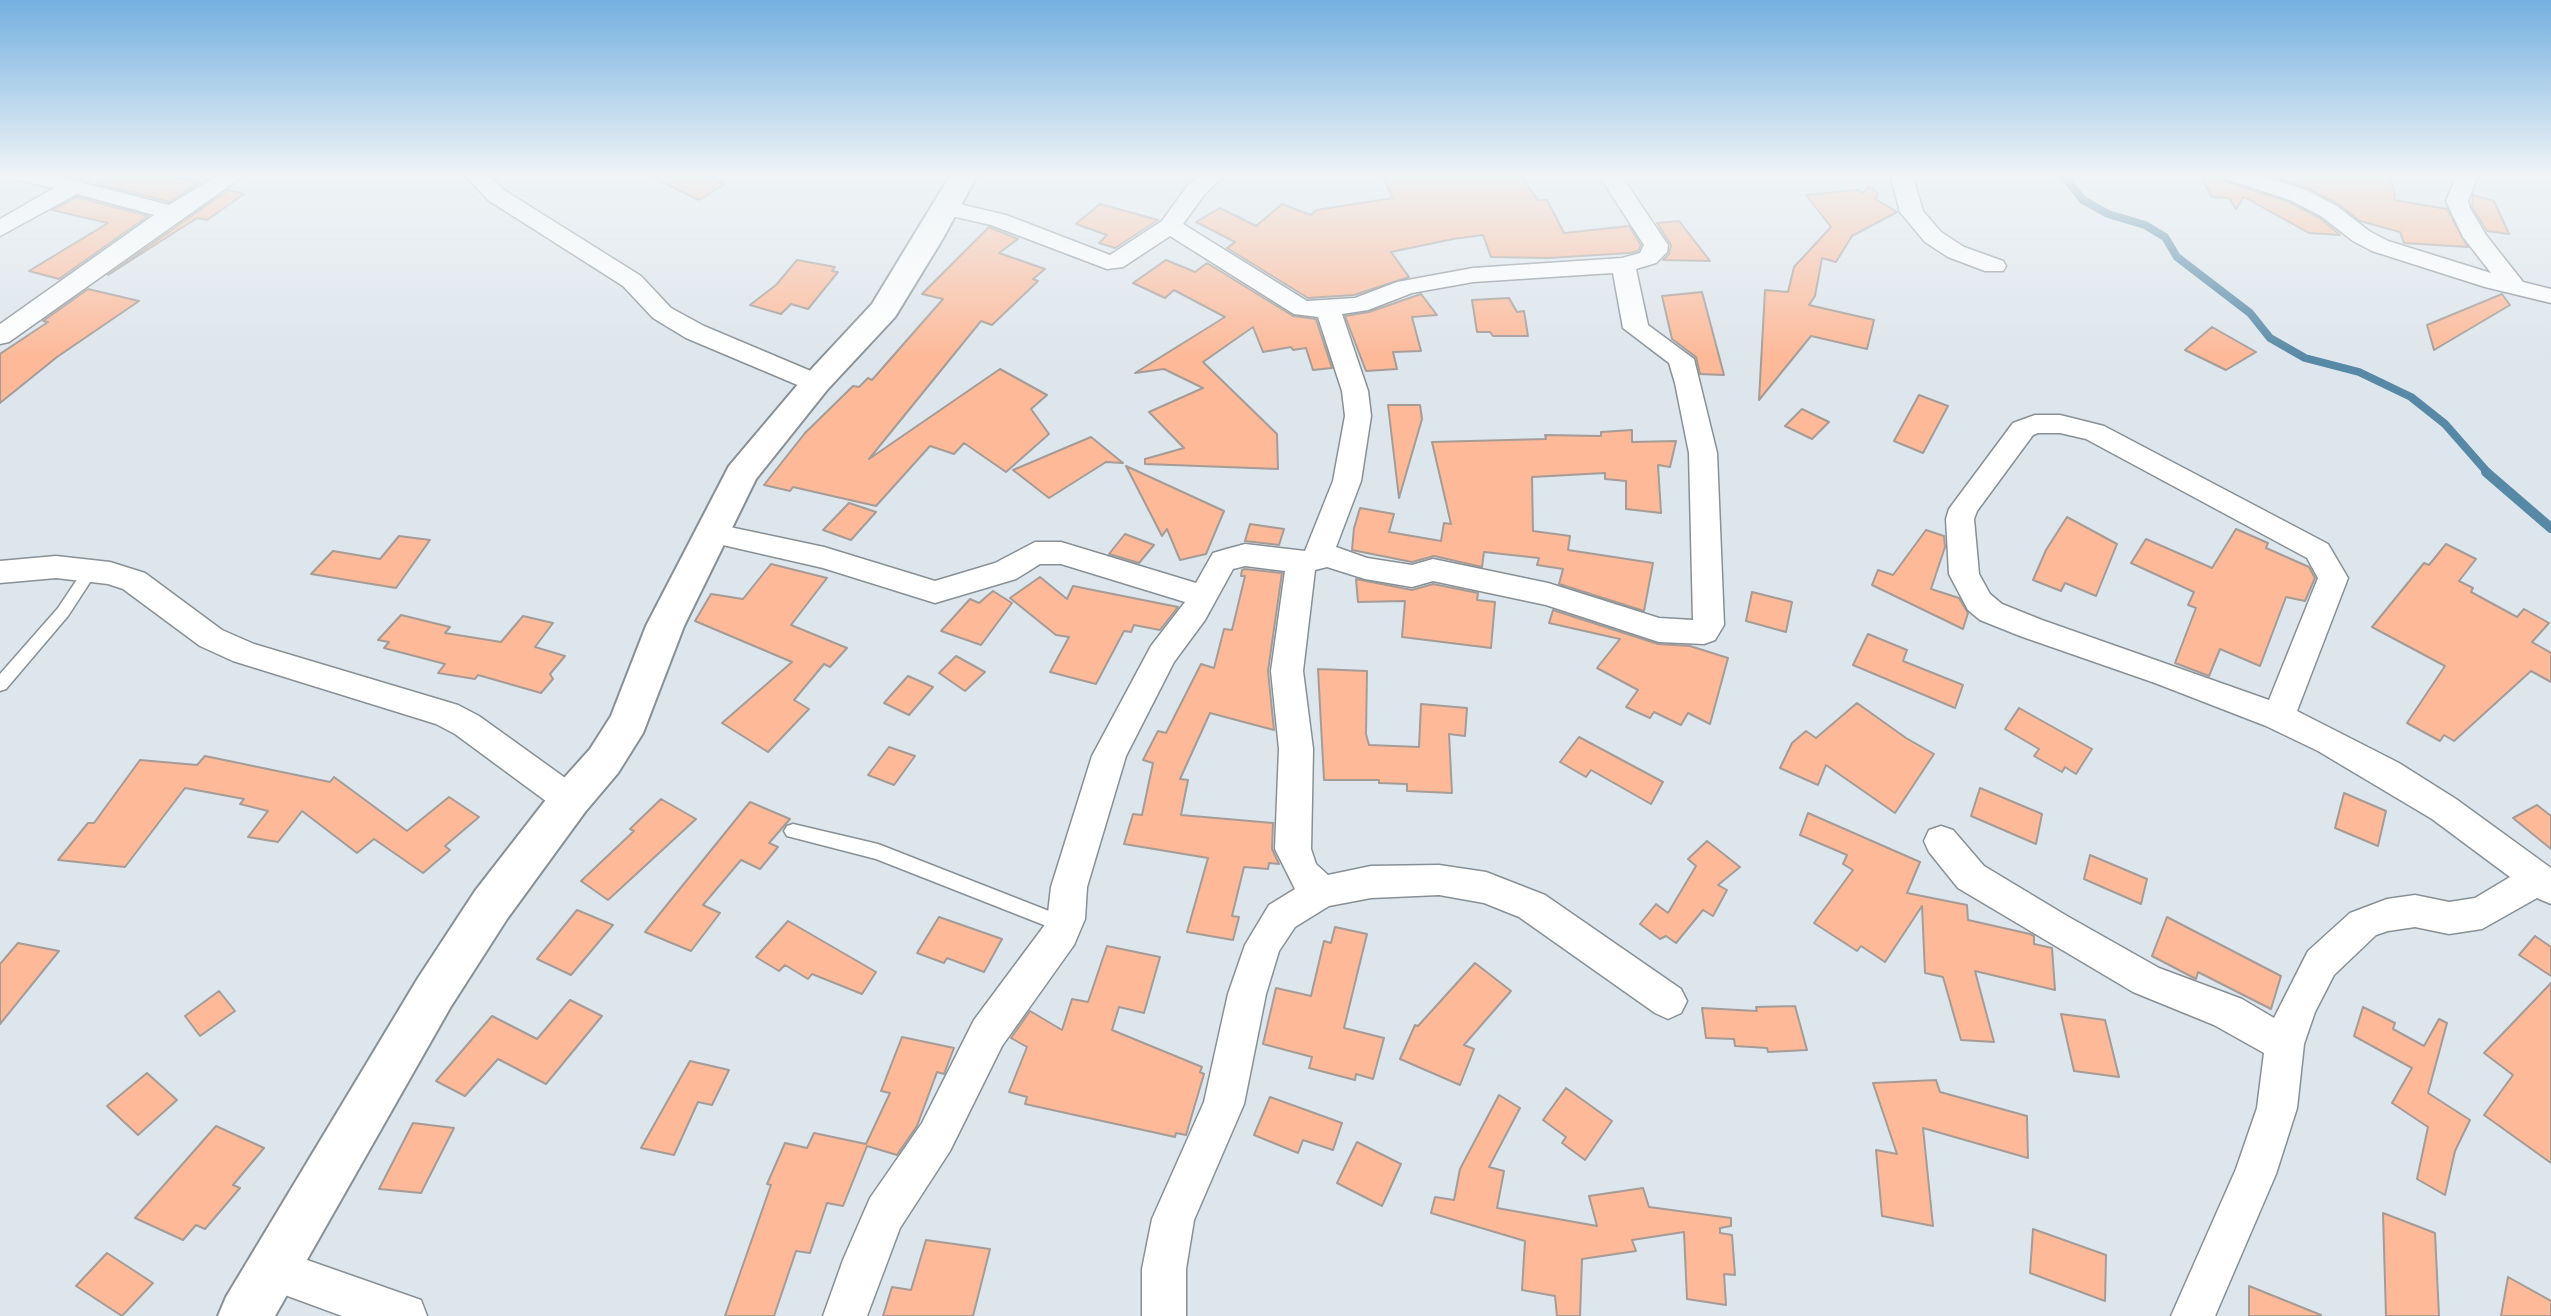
<!DOCTYPE html>
<html>
<head>
<meta charset="utf-8">
<style>
  body { margin:0 }
  canvas { display:block; background:#dde6ec }
</style>
</head>
<body>
<canvas width="2551" height="1316"></canvas>
<script>
const ctx = document.querySelector('canvas').getContext('2d');
ctx.lineJoin = 'round';
const shape = rows => new Path2D(rows.map(r => 'M' + r).join(''));
function stroke(path, color, width, dash) { ctx.strokeStyle = color; ctx.lineWidth = width; ctx.lineCap = dash ? 'butt' : 'round'; ctx.setLineDash(dash || []); ctx.stroke(path); }
function fill(path, color) { ctx.fillStyle = color; ctx.fill(path, 'evenodd'); }
const streamFar1 = shape([
  [2062,174,2083,200,2108,214,2145,225,2165,237,2177,257,2250,313,2270,338,2305,358,2359,372,2411,397,2445,424,2488,473]
]);
const stream = shape([
  [2486,472,2551,528]
]);
const building = shape([
  [115,174,160,174,200,183,169,202,98,184,115,174],
  [646,174,702,174,725,184,699,200,646,174],
  [1381,174,1519,174,1538,200,1547,200,1564,233,1629,226,1641,245,1638,251,1629,253,1549,258,1491,257,1483,235,1453,239,1391,252,1409,277,1354,295,1308,298,1227,248,1235,242,1196,222,1220,208,1256,226,1282,204,1311,215,1316,210,1393,198,1381,174],
  [2199,174,2220,174,2225,181,2289,202,2320,218,2340,235,2309,233,2244,197,2236,209,2229,198,2212,197,2199,174],
  [2264,174,2388,174,2395,193,2394,200,2447,209,2468,247,2404,243,2400,232,2360,221,2338,204,2307,188,2264,174],
  [1869,186,1878,194,1875,199,1897,212,1852,236,1836,262,1822,258,1815,296,1809,305,1874,320,1867,349,1811,336,1759,400,1765,290,1788,292,1794,267,1831,227,1806,195,1857,190,1863,193,1869,186],
  [228,190,244,194,207,220,197,218,108,275,228,190],
  [2473,195,2494,201,2509,234,2487,231,2472,207,2473,195],
  [77,197,148,216,59,279,29,271,108,223,52,210,77,197],
  [1100,204,1158,220,1115,248,1099,243,1107,235,1076,224,1100,204],
  [1679,221,1710,261,1663,260,1669,254,1671,245,1657,223,1679,221],
  [989,227,1018,239,999,253,1045,269,1033,279,1038,281,992,325,981,321,869,459,1000,369,1047,395,1031,409,1049,434,1006,472,964,443,954,454,930,446,876,506,793,487,790,491,764,485,805,433,853,386,859,387,868,378,872,380,943,299,922,294,989,227],
  [797,260,835,267,832,271,838,272,808,309,791,304,781,314,750,305,776,285,797,260],
  [1166,260,1195,272,1207,263,1293,316,1316,319,1332,368,1313,370,1306,348,1293,350,1291,347,1263,352,1253,327,1203,362,1277,434,1278,469,1145,464,1145,459,1184,448,1149,412,1203,388,1164,369,1135,373,1225,317,1174,290,1165,298,1133,283,1166,260],
  [88,289,139,301,57,357,0,403,0,354,48,322,43,321,88,289],
  [1702,292,1724,375,1700,374,1696,357,1672,339,1662,296,1702,292],
  [1421,294,1437,315,1412,317,1421,351,1393,352,1397,369,1366,371,1345,316,1369,312,1421,294],
  [2502,294,2510,305,2434,350,2427,325,2502,294],
  [1509,298,1517,312,1524,311,1528,336,1493,336,1490,332,1477,332,1472,300,1509,298],
  [2212,327,2256,352,2226,370,2185,350,2212,327],
  [1919,395,1948,406,1923,453,1894,441,1919,395],
  [1388,405,1420,405,1422,419,1399,498,1388,405],
  [1802,409,1829,422,1812,439,1785,426,1802,409],
  [1632,430,1632,442,1676,441,1670,467,1658,465,1661,513,1626,509,1626,481,1605,479,1605,473,1532,477,1533,531,1570,536,1568,550,1653,563,1644,611,1559,584,1563,569,1537,565,1539,558,1484,552,1482,567,1434,556,1412,562,1352,550,1354,528,1360,508,1394,514,1389,532,1441,541,1444,523,1451,524,1432,442,1546,439,1545,435,1601,436,1601,432,1632,430],
  [1091,437,1123,463,1106,462,1049,498,1013,470,1091,437],
  [1126,466,1224,511,1206,554,1180,560,1167,529,1162,536,1126,466],
  [849,503,876,512,851,540,823,530,849,503],
  [2067,517,2117,544,2096,596,2065,583,2061,591,2033,580,2046,550,2067,517],
  [1250,524,1284,529,1279,545,1245,541,1250,524],
  [2236,529,2268,543,2266,548,2309,567,2315,578,2305,601,2286,597,2260,666,2220,649,2209,676,2175,663,2196,608,2188,605,2194,592,2131,563,2146,539,2212,568,2236,529],
  [1926,530,1944,536,1945,547,1931,589,1959,598,1968,613,1963,629,1872,585,1878,570,1893,575,1926,530],
  [1125,534,1154,545,1139,563,1109,554,1125,534],
  [399,536,430,540,396,588,311,574,333,551,380,559,399,536],
  [2446,544,2476,559,2459,581,2473,588,2471,592,2517,617,2524,609,2549,623,2532,642,2551,653,2551,682,2531,671,2454,741,2444,735,2440,741,2407,723,2445,666,2372,627,2424,563,2429,565,2446,544],
  [771,564,827,578,791,625,847,648,830,667,824,664,794,700,809,709,768,752,722,723,792,662,695,621,711,594,743,599,771,564],
  [1245,569,1282,573,1268,671,1274,730,1210,713,1180,779,1188,780,1181,815,1273,823,1272,849,1279,864,1269,863,1268,869,1244,867,1232,916,1239,917,1233,940,1187,932,1208,858,1124,844,1133,814,1142,815,1153,763,1143,760,1158,731,1166,733,1201,664,1214,668,1224,629,1232,630,1245,576,1241,576,1242,570,1245,569],
  [1040,577,1067,599,1073,586,1178,607,1160,630,1134,625,1131,632,1124,631,1096,684,1050,672,1069,637,1056,635,1010,598,1040,577],
  [1356,579,1412,590,1433,584,1478,593,1477,600,1495,602,1491,648,1402,637,1405,601,1358,602,1356,579],
  [993,591,1012,603,981,645,941,631,970,599,979,603,993,591],
  [1752,592,1792,602,1786,632,1746,621,1752,592],
  [1553,610,1658,644,1690,646,1728,658,1710,724,1688,713,1681,725,1654,712,1650,718,1626,707,1638,690,1597,668,1620,639,1549,623,1553,610],
  [401,615,450,627,445,633,501,642,523,616,553,623,535,647,565,656,550,674,553,679,541,693,478,675,475,679,438,673,445,664,384,648,389,642,378,640,401,615],
  [1868,634,1907,650,1903,661,1963,685,1955,708,1853,665,1868,634],
  [956,656,985,672,965,691,939,673,956,656],
  [1318,669,1367,671,1366,734,1369,745,1419,747,1421,704,1467,708,1465,736,1449,734,1452,793,1407,791,1407,784,1379,783,1379,780,1324,780,1318,669],
  [908,676,933,687,909,715,884,703,908,676],
  [1857,703,1906,738,1934,754,1895,813,1826,765,1818,785,1780,768,1792,743,1806,731,1816,738,1857,703],
  [2019,708,2092,749,2076,774,2065,767,2062,772,2034,756,2039,749,2005,729,2019,708],
  [1579,737,1663,782,1651,804,1591,770,1586,777,1560,762,1579,737],
  [889,747,915,756,894,785,868,775,889,747],
  [205,756,330,782,334,777,407,831,449,797,479,817,445,846,450,850,423,873,374,839,357,853,302,811,278,842,248,837,268,811,240,804,244,799,185,788,125,867,58,860,88,823,94,823,140,760,197,765,205,756],
  [1980,788,2042,814,2036,844,1971,816,1980,788],
  [2344,793,2386,811,2378,846,2335,828,2344,793],
  [661,799,696,819,608,900,581,881,634,831,630,829,661,799],
  [750,802,790,819,769,843,778,847,760,869,741,860,703,905,720,913,691,951,645,932,750,802],
  [2537,805,2551,816,2551,849,2513,818,2537,805],
  [1808,813,1920,862,1907,893,1967,905,1968,920,2030,934,2034,936,2034,944,2052,948,2055,990,1975,971,1994,1042,1961,1040,1943,977,1925,973,1922,906,1885,962,1861,946,1857,951,1814,923,1853,870,1843,864,1847,855,1800,835,1808,813],
  [1707,841,1740,867,1718,885,1727,890,1713,916,1703,910,1676,943,1666,936,1660,939,1640,924,1656,904,1668,913,1696,866,1688,859,1707,841],
  [2090,855,2147,879,2141,904,2084,879,2090,855],
  [577,910,613,925,571,975,537,959,577,910],
  [939,917,1002,939,984,972,947,958,944,963,917,953,939,917],
  [2167,917,2281,976,2271,1009,2198,972,2196,979,2152,956,2167,917],
  [788,921,876,972,862,994,812,974,808,979,785,965,779,971,756,957,788,921],
  [1335,927,1367,934,1344,1028,1384,1038,1373,1079,1356,1074,1355,1080,1309,1068,1312,1057,1263,1044,1276,988,1311,996,1324,941,1331,943,1335,927],
  [2535,936,2551,947,2551,976,2519,955,2535,936],
  [18,943,59,951,0,1024,0,964,18,943],
  [1107,946,1160,957,1144,1013,1119,1007,1112,1030,1202,1067,1200,1072,1204,1074,1186,1135,1176,1133,1175,1137,1025,1104,1027,1097,1009,1092,1027,1047,1011,1038,1030,1011,1062,1030,1072,999,1088,1002,1107,946],
  [1475,963,1511,991,1464,1045,1474,1049,1460,1085,1400,1059,1415,1025,1418,1026,1475,963],
  [2551,983,2551,1163,2484,1115,2513,1075,2484,1053,2551,983],
  [219,991,235,1011,200,1036,185,1016,219,991],
  [570,1000,602,1016,546,1084,498,1059,465,1096,436,1081,492,1016,537,1039,570,1000],
  [1795,1006,1807,1050,1768,1052,1767,1048,1735,1046,1734,1039,1706,1038,1702,1008,1757,1011,1756,1007,1795,1006],
  [2363,1007,2395,1023,2393,1029,2424,1046,2439,1019,2447,1023,2428,1093,2470,1120,2455,1151,2445,1195,2417,1179,2428,1127,2392,1103,2412,1068,2354,1036,2363,1007],
  [2061,1014,2105,1020,2119,1077,2074,1071,2061,1014],
  [902,1037,954,1048,944,1074,937,1072,917,1126,897,1155,867,1146,843,1206,827,1203,810,1253,796,1251,774,1316,725,1316,771,1185,767,1184,785,1143,807,1148,814,1133,866,1144,890,1093,881,1091,902,1037],
  [690,1061,729,1070,712,1105,698,1102,674,1155,641,1148,690,1061],
  [147,1073,177,1100,138,1135,107,1106,147,1073],
  [1936,1080,1940,1092,2027,1116,2028,1158,1923,1128,1933,1226,1882,1216,1876,1150,1897,1154,1873,1083,1936,1080],
  [1566,1088,1612,1121,1585,1160,1562,1143,1566,1137,1543,1120,1566,1088],
  [1499,1095,1520,1108,1489,1167,1504,1171,1497,1208,1597,1226,1589,1196,1643,1188,1649,1207,1731,1218,1731,1226,1720,1228,1720,1233,1732,1235,1735,1275,1724,1274,1726,1305,1687,1299,1684,1232,1632,1240,1636,1251,1582,1259,1580,1316,1557,1316,1555,1296,1522,1290,1525,1241,1431,1213,1435,1197,1454,1200,1460,1169,1499,1095],
  [1270,1097,1342,1123,1333,1150,1303,1140,1298,1153,1254,1135,1270,1097],
  [413,1123,454,1128,421,1193,379,1189,413,1123],
  [216,1126,264,1148,233,1185,240,1188,205,1229,196,1225,183,1240,135,1218,216,1126],
  [1357,1142,1401,1164,1382,1206,1337,1183,1357,1142],
  [2383,1213,2435,1233,2439,1316,2386,1316,2383,1213],
  [2033,1229,2106,1255,2105,1301,2030,1273,2033,1229],
  [926,1240,990,1249,973,1316,883,1316,892,1287,911,1290,926,1240],
  [107,1253,153,1283,122,1316,76,1286,107,1253],
  [2508,1277,2551,1301,2551,1316,2501,1316,2508,1277],
  [2249,1286,2321,1315,2320,1316,2249,1316,2249,1286]
]);
const lane = shape([
  [91,565,98,570,68,616,6,689,0,691,0,674,58,608,86,566,91,565],
  [793,824,878,844,1049,911,1073,913,1076,919,1073,925,1067,927,1049,927,876,859,787,836,784,831,787,826,793,824]
]);
const street = shape([
  [10,174,49,174,169,205,220,174,246,174,9,342,0,344,0,324,154,215,77,194,0,236,0,219,54,188,13,179,10,174],
  [464,174,487,174,504,190,641,276,671,308,704,326,825,377,829,383,825,389,816,391,807,389,686,338,653,318,623,286,488,200,464,174],
  [1202,174,1226,174,1204,195,1183,224,1307,301,1355,298,1397,282,1473,268,1622,258,1640,253,1644,245,1598,174,1620,174,1668,245,1667,252,1656,263,1636,269,1648,325,1694,359,1717,453,1724,625,1715,640,1704,644,1659,642,1546,605,1433,581,1412,587,1365,579,1327,567,1315,570,1303,671,1313,749,1311,849,1316,864,1328,875,1371,866,1439,865,1486,872,1545,895,1681,989,1687,1001,1681,1013,1668,1019,1655,1013,1519,917,1484,903,1439,895,1371,898,1329,906,1295,927,1279,951,1266,994,1244,1104,1194,1220,1186,1269,1186,1316,1142,1316,1142,1269,1152,1219,1204,1102,1228,994,1245,945,1269,905,1295,889,1275,849,1279,749,1271,671,1285,571,1245,566,1233,569,1205,620,1174,662,1126,756,1087,887,1085,919,1074,945,1002,1046,950,1151,900,1228,867,1316,823,1316,843,1260,870,1198,922,1123,974,1020,1047,922,1051,887,1092,756,1151,646,1185,602,1061,564,1040,564,1016,579,935,603,823,568,701,540,696,533,701,526,711,523,824,547,935,581,995,563,1035,542,1061,542,1196,583,1213,553,1223,550,1245,544,1305,551,1333,481,1345,416,1342,391,1318,317,1294,314,1170,236,1123,267,1107,269,991,225,938,213,935,208,938,203,946,201,1006,215,1110,255,1162,221,1188,185,1202,174],
  [1613,273,1623,328,1669,363,1675,383,1689,453,1693,620,1659,618,1548,583,1433,559,1412,565,1367,558,1336,547,1361,481,1371,416,1368,391,1342,314,1368,310,1412,293,1473,282,1613,273],
  [1890,174,1912,174,1923,211,1941,232,1964,247,2003,261,2006,266,2003,271,1985,271,1948,257,1925,242,1900,212,1890,174],
  [2223,174,2256,174,2306,190,2337,206,2369,231,2388,241,2491,273,2463,237,2446,201,2457,174,2479,174,2468,201,2470,208,2486,235,2523,282,2551,289,2551,303,2485,287,2372,251,2353,241,2321,216,2290,200,2226,179,2223,174],
  [2035,415,2060,415,2104,426,2328,544,2348,578,2297,711,2399,763,2456,799,2551,868,2551,904,2537,898,2482,929,2449,934,2415,927,2388,931,2376,935,2334,975,2315,1012,2304,1044,2297,1108,2276,1174,2215,1316,2171,1316,2236,1169,2257,1108,2264,1053,2214,1025,2133,992,1958,888,1929,852,1924,841,1929,830,1941,826,1953,830,1984,866,2067,916,2159,968,2242,999,2274,1018,2308,951,2350,913,2387,899,2415,895,2449,902,2475,898,2510,877,2432,819,2318,751,2266,726,2155,683,2020,636,1980,620,1968,610,1949,574,1946,519,1949,509,2013,423,2035,415],
  [2038,433,2060,433,2086,439,2307,558,2318,578,2269,700,2042,620,2002,604,1990,594,1979,574,1974,519,1977,511,2033,435,2038,433],
  [56,556,110,562,145,573,222,630,254,644,458,705,479,716,582,790,587,800,582,810,570,814,558,810,455,734,436,724,233,661,200,646,123,589,108,584,56,578,0,583,0,561,56,556],
  [270,1247,421,1300,427,1316,342,1316,255,1284,248,1269,255,1254,270,1247]
]);
const secondary = shape([
  [951,174,978,174,942,240,895,317,827,390,756,479,684,626,643,733,618,773,585,812,507,919,450,1008,275,1316,218,1316,226,1297,418,978,475,891,555,788,590,749,611,716,646,626,729,466,805,376,872,304,951,174]
]);
stroke(streamFar1, '#5788a5', 8);
stroke(stream, '#5788a5', 10);
fill(building, '#fdb998');
stroke(building, '#a59b97', 2);
stroke(lane, '#889096', 3);
stroke(street, '#889096', 3);
stroke(secondary, '#889096', 4);
fill(lane, '#fff');
fill(street, '#fff');
fill(secondary, '#fff');
const sky = ctx.createLinearGradient(0, 0, 0, 358);
sky.addColorStop(0, '#74b0e0');
sky.addColorStop(0.49, '#f0f4f6');
sky.addColorStop(1, '#f0f4f600');
ctx.fillStyle = sky;
ctx.fillRect(0, 0, 2551, 358);
</script>
</body>
</html>
